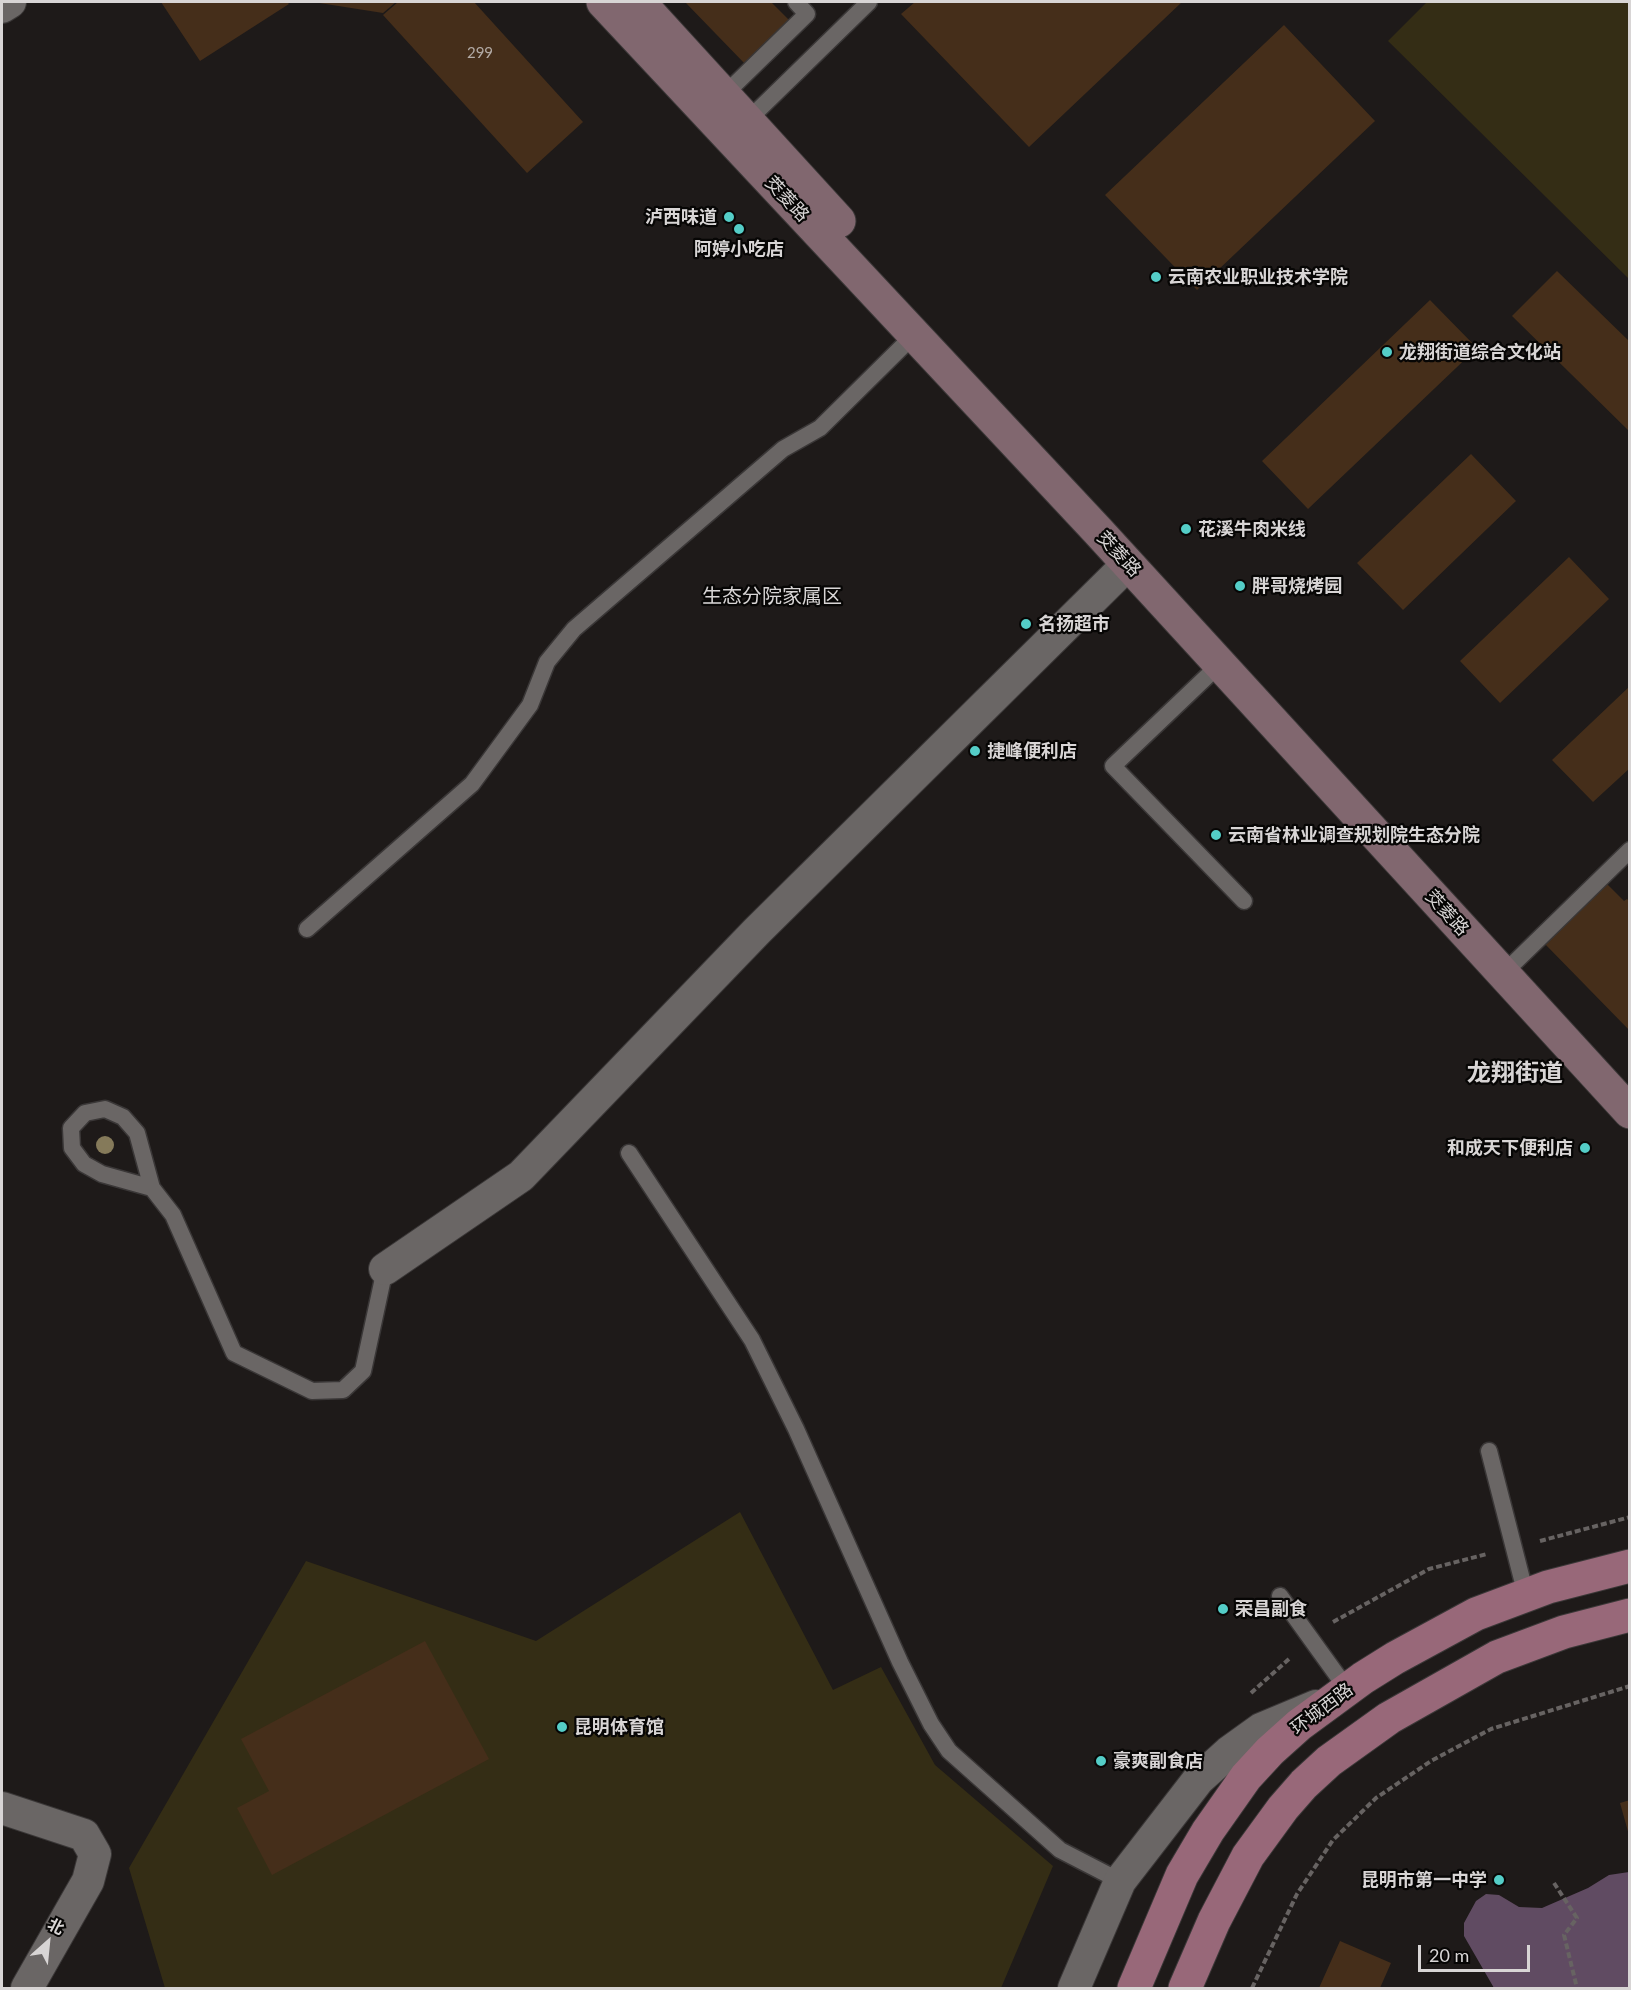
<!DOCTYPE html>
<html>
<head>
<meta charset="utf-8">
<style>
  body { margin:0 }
  #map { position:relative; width:1631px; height:1990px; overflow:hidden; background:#1e1a19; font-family:Lato,"Noto Sans SC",sans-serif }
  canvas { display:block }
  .frame { position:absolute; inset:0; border:3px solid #d8d5d5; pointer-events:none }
  .north { position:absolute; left:18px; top:1912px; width:60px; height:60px; -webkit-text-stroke:4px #070605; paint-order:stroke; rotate:27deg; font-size:16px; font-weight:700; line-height:24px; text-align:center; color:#d8d5d5 }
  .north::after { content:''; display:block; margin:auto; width:21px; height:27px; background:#d8d5d5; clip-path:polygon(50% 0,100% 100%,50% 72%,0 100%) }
  .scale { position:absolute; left:1418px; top:1945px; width:112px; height:27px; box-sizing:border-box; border:3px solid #d8d5d5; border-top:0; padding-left:8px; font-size:18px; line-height:21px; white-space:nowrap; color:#d8d5d5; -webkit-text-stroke:4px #070605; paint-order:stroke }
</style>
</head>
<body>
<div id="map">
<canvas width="1631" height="1990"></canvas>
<div class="frame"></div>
<div class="north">北</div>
<div class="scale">20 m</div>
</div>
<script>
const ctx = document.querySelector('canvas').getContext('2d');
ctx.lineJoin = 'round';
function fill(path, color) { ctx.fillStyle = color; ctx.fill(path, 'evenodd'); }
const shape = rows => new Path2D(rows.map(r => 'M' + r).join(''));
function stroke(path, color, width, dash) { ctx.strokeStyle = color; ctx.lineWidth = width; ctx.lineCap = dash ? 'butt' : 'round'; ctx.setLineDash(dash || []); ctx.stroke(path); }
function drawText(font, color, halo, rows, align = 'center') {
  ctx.font = font + ' Lato,"Noto Sans SC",sans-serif'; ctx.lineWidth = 4.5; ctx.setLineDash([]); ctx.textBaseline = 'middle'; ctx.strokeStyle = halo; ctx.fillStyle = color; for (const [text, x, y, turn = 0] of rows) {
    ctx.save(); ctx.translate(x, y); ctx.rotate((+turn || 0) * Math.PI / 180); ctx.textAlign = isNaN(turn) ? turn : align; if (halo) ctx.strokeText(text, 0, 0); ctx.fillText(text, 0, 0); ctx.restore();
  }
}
const green = shape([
  [1427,2,1629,2,1629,279,1388,41],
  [740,1512,833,1690,881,1667,935,1765,1053,1866,1001,1988,165,1988,129,1868,306,1561,536,1641]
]);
const water = shape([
  [1629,1872,1629,1988,1494,1988,1464,1936,1464,1923,1476,1901,1486,1894,1499,1895,1519,1907,1542,1908,1588,1888,1609,1875]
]);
const building = shape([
  [161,2,287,2,289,4,200,61],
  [313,2,396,2,383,13],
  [398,2,474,2,583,122,527,173,383,15],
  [685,2,771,2,791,22,746,65],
  [915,2,1182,2,1029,147,901,14],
  [1284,25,1375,121,1197,290,1105,195],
  [1557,271,1630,342,1630,432,1512,316],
  [1430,300,1477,348,1308,509,1262,461],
  [1471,454,1516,501,1403,610,1357,563],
  [1569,557,1609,599,1500,703,1460,661],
  [1630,686,1630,768,1593,802,1552,760],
  [1606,883,1624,901,1627,899,1630,902,1630,1031,1544,943],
  [425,1641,489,1759,272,1875,237,1808,269,1791,241,1739],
  [1630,1800,1630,1835,1629,1835,1620,1803],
  [1340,1941,1391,1963,1380,1988,1319,1988]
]);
const path = shape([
  [1540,1541,1630,1517],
  [1333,1622,1429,1569,1487,1554],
  [1251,1693,1290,1658],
  [1554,1883,1577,1918,1564,1935,1577,1988],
  [1252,1988,1297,1894,1333,1840,1376,1798,1431,1761,1491,1729,1630,1686]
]);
const lane = shape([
  [724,95,807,14,796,2],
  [747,121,869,2],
  [1220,664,1113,766,1244,901],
  [307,929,472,784,530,705,547,662,574,629,783,449,820,428,914,335],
  [1515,962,1630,850],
  [629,1153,752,1340,796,1429,900,1662,931,1724,949,1751,1060,1850,1120,1881],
  [152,1188,102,1174,84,1164,72,1148,71,1128,85,1113,105,1109,123,1117,137,1133,152,1188,173,1215,234,1353,312,1391,343,1390,363,1371,385,1269],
  [1489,1451,1526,1595],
  [1280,1596,1347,1689]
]);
const street = shape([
  [2,7,10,2],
  [385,1269,521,1176,757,931,1128,564],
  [2,1808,84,1835,95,1854,88,1881,27,1988],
  [1074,1988,1120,1881,1198,1780,1229,1752,1261,1729,1316,1706]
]);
const secondary = shape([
  [603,2,1097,530,1630,1112],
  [639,2,839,221]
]);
const primary = shape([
  [1134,1988,1182,1875,1208,1831,1246,1777,1270,1751,1299,1725,1363,1678,1395,1658,1476,1614,1548,1587,1630,1566],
  [1185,1988,1214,1921,1248,1856,1283,1808,1304,1784,1329,1761,1389,1718,1497,1657,1564,1632,1630,1615]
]);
const trees = [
  [105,1145]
];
const markers = [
  [729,217,6,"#54cdc7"],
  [739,229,6,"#54cdc7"],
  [1156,277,6,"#54cdc7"],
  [1387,352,6,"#54cdc7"],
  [1186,529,6,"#54cdc7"],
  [1240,586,6,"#54cdc7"],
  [1026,624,6,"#54cdc7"],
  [975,751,6,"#54cdc7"],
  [1216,835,6,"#54cdc7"],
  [1585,1148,6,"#54cdc7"],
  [1223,1609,6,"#54cdc7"],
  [562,1727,6,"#54cdc7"],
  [1101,1761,6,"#54cdc7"],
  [1499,1880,6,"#54cdc7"]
];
const numberNames = [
  ["299",480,53]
];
const streetNames = [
  ["茭菱路",787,199,47],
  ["茭菱路",1119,554,47],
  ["茭菱路",1447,913,48],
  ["环城西路",1322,1709,-37]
];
const poiNames = [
  ["泸西味道",717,217,"right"],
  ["阿婷小吃店",739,249,"center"],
  ["云南农业职业技术学院",1168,277],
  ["龙翔街道综合文化站",1399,352],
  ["花溪牛肉米线",1198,529],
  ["胖哥烧烤园",1252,586],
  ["名扬超市",1038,624],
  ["捷峰便利店",987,751],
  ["云南省林业调查规划院生态分院",1228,835],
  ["和成天下便利店",1573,1148,"right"],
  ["荣昌副食",1235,1609],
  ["昆明体育馆",574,1727],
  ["豪爽副食店",1113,1761],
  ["昆明市第一中学",1487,1880,"right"]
];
const neighbourhoodNames = [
  ["生态分院家属区",772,597]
];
const districtNames = [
  ["龙翔街道",1515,1073]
];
fill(green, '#342d15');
fill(water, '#604b62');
fill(building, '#452e1a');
stroke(lane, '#3a3737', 19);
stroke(street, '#3a3737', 34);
stroke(secondary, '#3a3737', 35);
stroke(primary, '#3a3737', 35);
stroke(path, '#676362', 4, [6, 3]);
stroke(lane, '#6a6665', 16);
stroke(street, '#6a6665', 32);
stroke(secondary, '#81676f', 33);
stroke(primary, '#986879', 33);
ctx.fillStyle = '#857a5a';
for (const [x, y] of trees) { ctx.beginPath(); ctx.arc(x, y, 9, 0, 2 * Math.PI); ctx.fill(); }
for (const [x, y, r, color] of markers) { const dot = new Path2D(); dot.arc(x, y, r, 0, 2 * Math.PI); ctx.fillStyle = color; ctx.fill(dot); stroke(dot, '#070605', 2); }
drawText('15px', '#b3aba6', null, numberNames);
drawText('18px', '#d8d5d5', '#070605', streetNames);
drawText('bold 18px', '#d8d5d5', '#070605', poiNames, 'left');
drawText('20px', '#d8d5d5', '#070605', neighbourhoodNames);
drawText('bold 24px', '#d8d5d5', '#070605', districtNames);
</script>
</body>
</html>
